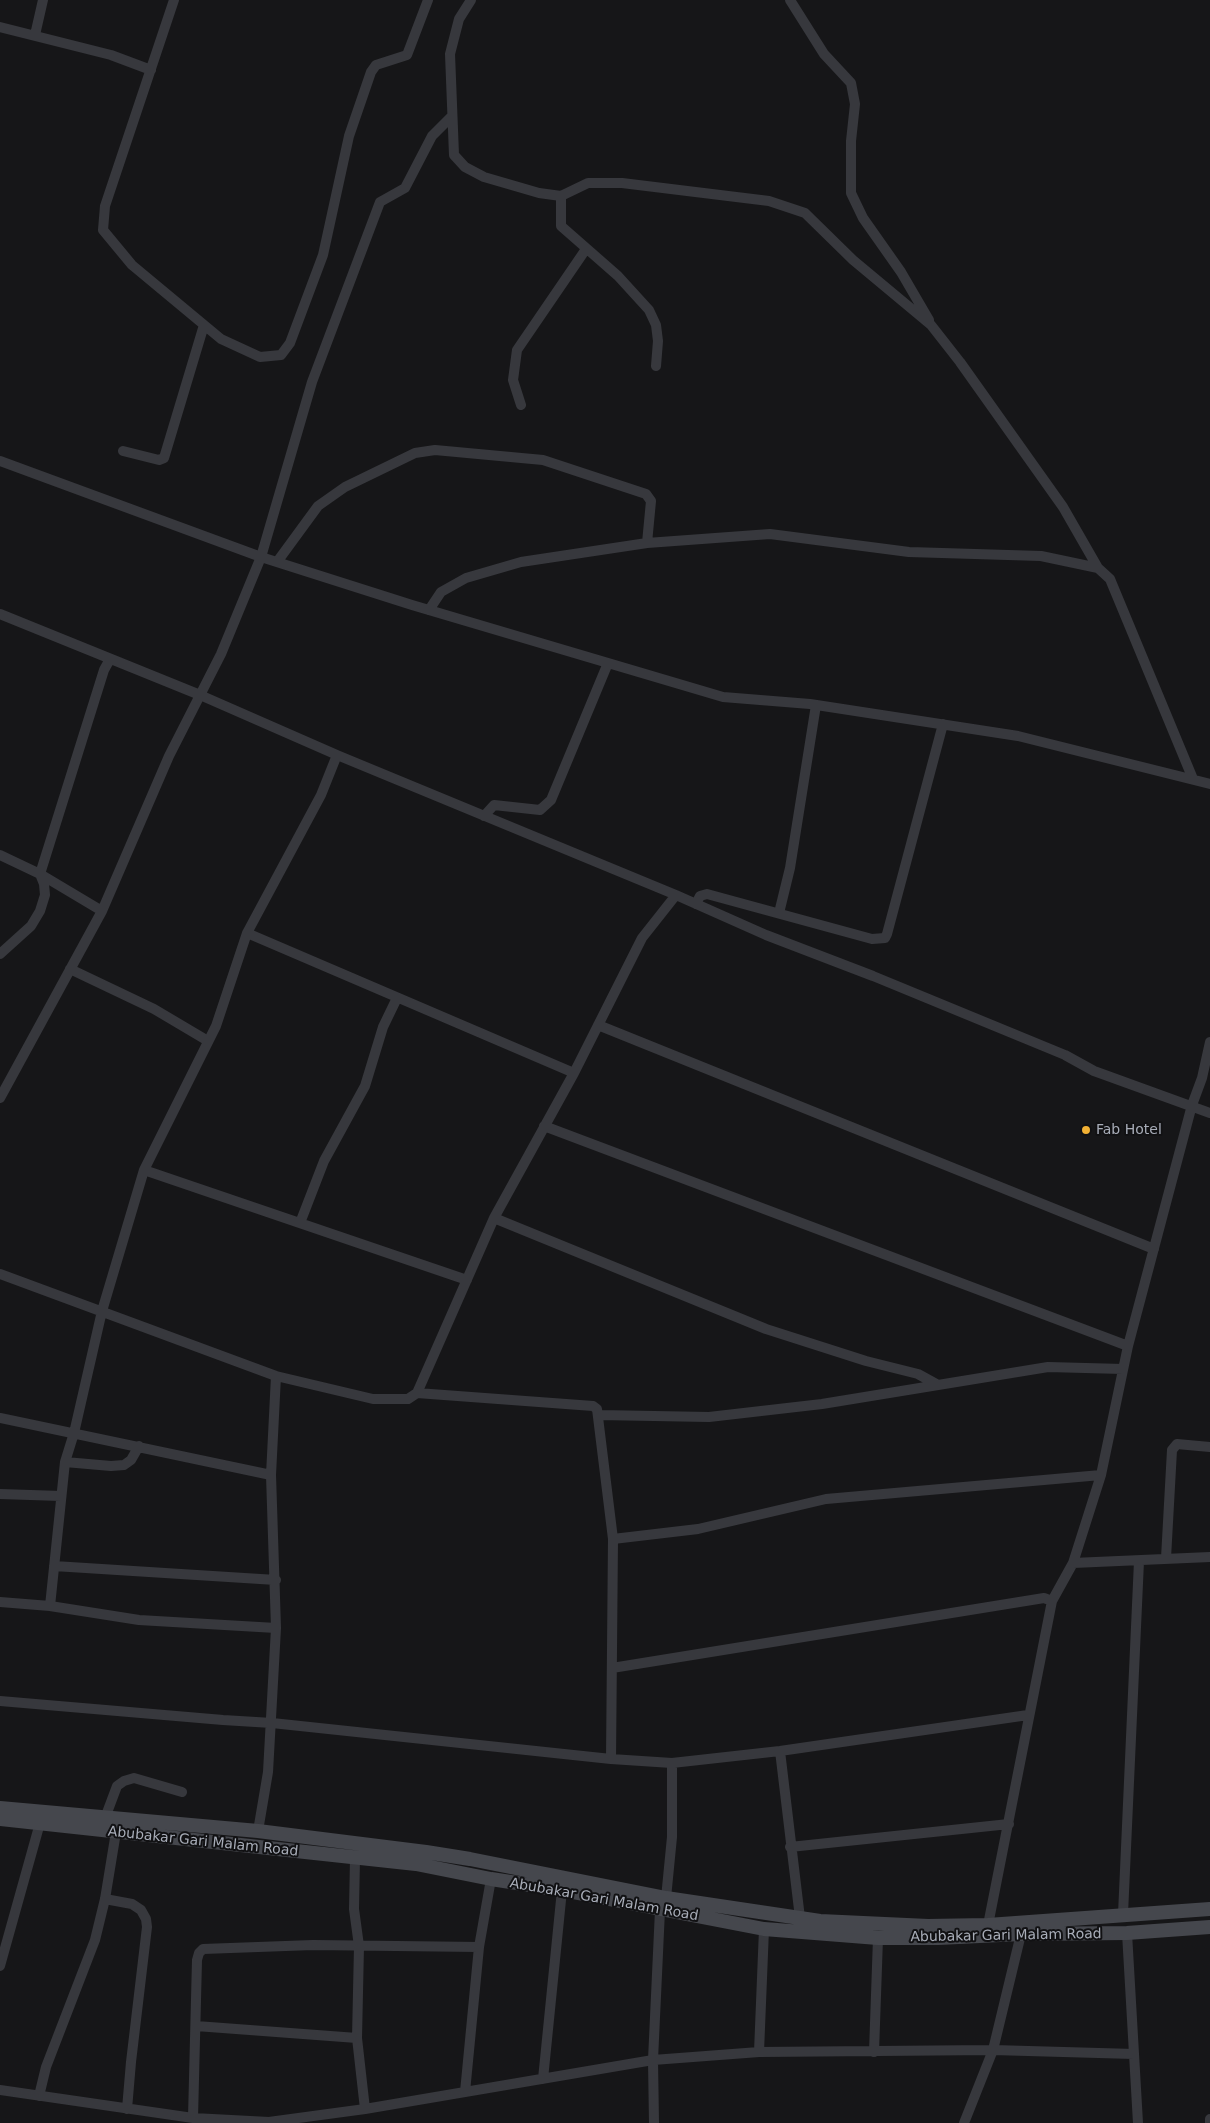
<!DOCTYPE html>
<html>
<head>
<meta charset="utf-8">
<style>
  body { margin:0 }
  canvas { display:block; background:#161618 }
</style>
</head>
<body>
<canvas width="1210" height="2123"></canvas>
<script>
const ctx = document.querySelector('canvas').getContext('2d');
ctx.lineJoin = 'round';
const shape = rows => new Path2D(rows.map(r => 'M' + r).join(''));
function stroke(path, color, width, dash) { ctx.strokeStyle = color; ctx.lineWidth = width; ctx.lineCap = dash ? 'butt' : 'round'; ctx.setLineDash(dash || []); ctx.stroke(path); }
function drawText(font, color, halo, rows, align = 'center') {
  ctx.font = font + ' "DejaVu Sans",sans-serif'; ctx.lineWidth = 4; ctx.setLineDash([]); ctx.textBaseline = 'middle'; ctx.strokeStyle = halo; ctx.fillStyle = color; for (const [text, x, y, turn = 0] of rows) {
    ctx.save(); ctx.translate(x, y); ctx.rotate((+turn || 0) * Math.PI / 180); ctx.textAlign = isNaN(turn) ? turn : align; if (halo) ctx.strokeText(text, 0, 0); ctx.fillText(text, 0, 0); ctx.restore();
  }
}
const street = shape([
  [174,0,105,206,103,230,132,265,221,339,260,357,281,355,290,343,323,255,349,136,371,72,376,65,407,55,428,0],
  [471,0,459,19,450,54,454,155,465,167,484,177,539,193,561,196,588,183,622,183,769,201,805,213,853,260,931,325,960,362,1063,507,1098,568],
  [790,0,824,54,851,83,855,104,851,141,851,193,863,218,901,272,929,320],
  [0,27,111,55,151,70],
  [35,35,43,0],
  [561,196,561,226,618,276,649,310,656,325,658,341,656,366],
  [521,405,513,380,517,350,586,249],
  [123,451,159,460,164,458,204,325],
  [0,461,261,557,412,605,723,697,810,704,1018,736,1210,784],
  [277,562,318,506,345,487,415,453,435,450,543,460,646,494,651,501,647,543],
  [429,610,441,592,466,578,521,562,647,543,770,534,909,552,1041,556,1098,568,1110,579,1193,779],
  [0,614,200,695,337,755,321,795,247,933,216,1026,144,1170,102,1311,74,1433,65,1462,50,1606],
  [337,755,676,895],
  [484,816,494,805,540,810,551,800,608,663],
  [0,855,40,874,44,884,45,895,40,911,31,926,0,954],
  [696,904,700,896,707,894,872,939,885,938,887,934,943,724],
  [102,911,40,874,104,670,110,659],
  [779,913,790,868,816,705],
  [247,933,574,1073],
  [70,969,154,1009,208,1041],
  [598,1025,1154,1249],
  [0,1098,102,911,169,756,221,654,261,557,312,382,380,202,405,188,432,136,452,116],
  [544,1126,1128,1346],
  [144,1170,467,1280],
  [494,1218,766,1329,866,1361,918,1374,938,1385],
  [300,1223,324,1161,365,1086,383,1027,397,998],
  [0,1274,276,1376,373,1399,408,1399,417,1393,494,1218,574,1073,642,938,676,895,766,935,873,976,1065,1055,1094,1071,1210,1113],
  [417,1393,593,1406,597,1409,613,1539,611,1759],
  [599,1415,709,1417,822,1404,1048,1367,1123,1369],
  [0,1418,271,1475],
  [65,1462,111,1466,124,1465,131,1460,139,1446],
  [0,1494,61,1496],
  [613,1539,698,1529,826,1499,1101,1475],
  [1166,1558,1172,1450,1177,1444,1210,1447],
  [1073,1563,1210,1557],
  [54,1566,276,1580],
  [0,1602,50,1606,139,1620,276,1628],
  [612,1668,1044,1598,1052,1601],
  [0,1701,223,1720,272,1723,611,1759,672,1763,780,1751,1028,1715],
  [780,1751,800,1918],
  [105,1818,117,1786,124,1781,134,1778,182,1792],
  [258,1831,268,1772,276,1628,271,1475,276,1376],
  [790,1847,1009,1824],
  [355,1859,354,1909,359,1946,357,2038,365,2109],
  [105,1899,132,1904,141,1910,146,1919,147,1927,131,2062,127,2109],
  [1123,1914,1139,1561],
  [988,1925,1052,1601,1073,1563,1101,1475,1128,1346,1192,1105,1202,1078,1210,1042],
  [1127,1933,1138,2123],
  [0,1966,40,1823],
  [196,2026,357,2038],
  [759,2052,764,1929],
  [874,2052,878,1938],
  [543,2079,562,1890],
  [0,2090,193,2118,269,2122,365,2109,653,2060,759,2052,993,2050,1134,2054],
  [465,2092,479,1947,491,1879],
  [39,2096,46,2067,95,1940,105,1899,116,1832],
  [193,2118,197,1960,199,1953,203,1949,313,1945,479,1947],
  [654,2123,653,2060,660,1910,666,1898,672,1837,672,1763],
  [964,2123,993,2050,1021,1934],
  [1210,2123,1210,2119]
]);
const secondary = shape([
  [0,1808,258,1831,426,1852,470,1859,666,1898,820,1921,928,1926,988,1925,1210,1909],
  [0,1819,416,1864,491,1879,562,1890,764,1929,878,1938,938,1938,1021,1934,1127,1933,1210,1927]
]);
const markers = [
  [1086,1130,5,"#f2b134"]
];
const poiNames = [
  ["Fab Hotel",1096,1130]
];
const streetNames = [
  ["Abubakar Gari Malam Road",203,1842,6],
  ["Abubakar Gari Malam Road",604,1900,10],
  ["Abubakar Gari Malam Road",1006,1936,-1]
];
stroke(street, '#37383d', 10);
stroke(secondary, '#45474d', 14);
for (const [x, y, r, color] of markers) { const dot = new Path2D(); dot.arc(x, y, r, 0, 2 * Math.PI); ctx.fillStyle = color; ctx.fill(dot); stroke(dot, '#111113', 2); }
drawText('14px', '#a8adb8', '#111113', poiNames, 'left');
drawText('14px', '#a8adb8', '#111113', streetNames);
</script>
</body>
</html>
